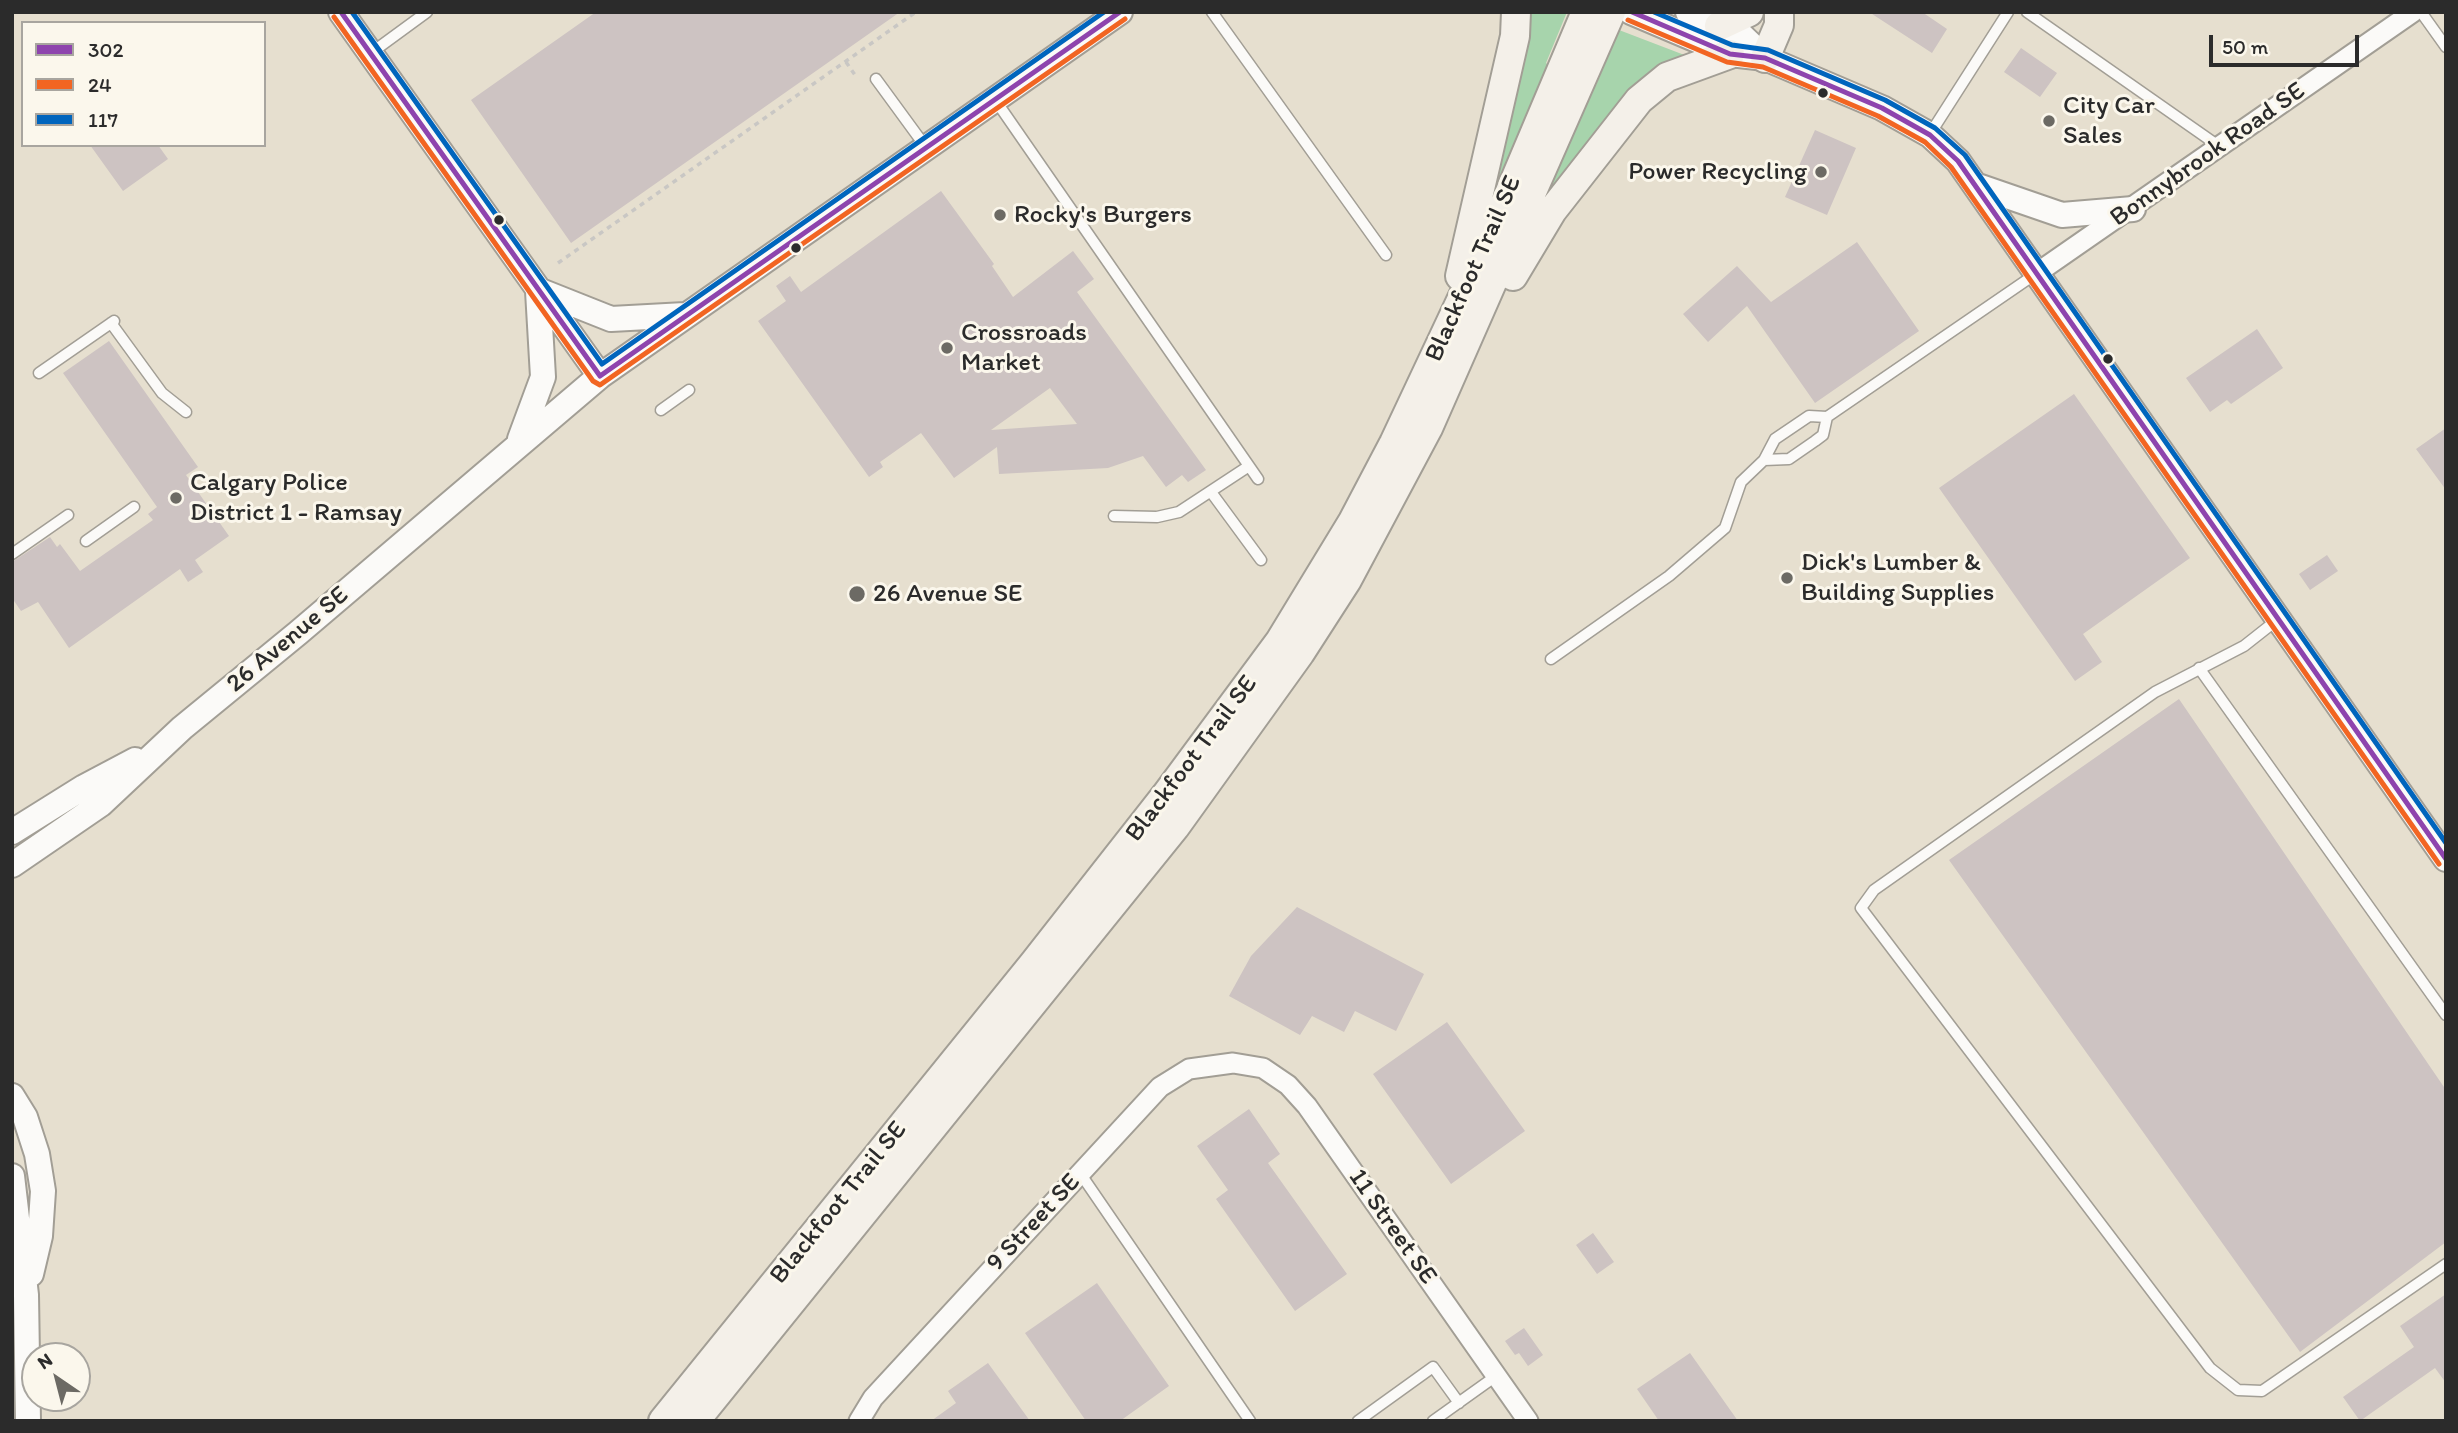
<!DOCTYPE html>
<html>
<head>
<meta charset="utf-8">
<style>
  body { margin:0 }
  #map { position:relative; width:2458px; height:1433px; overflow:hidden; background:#e6dfcf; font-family:Itim,sans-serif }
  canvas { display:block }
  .frame { position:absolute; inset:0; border:14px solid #2b2b2b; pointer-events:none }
  .legend { position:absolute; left:21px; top:21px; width:245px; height:126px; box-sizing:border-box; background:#fbf7ec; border:2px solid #a8a59f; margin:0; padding:9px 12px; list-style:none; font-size:21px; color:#2b2b2b }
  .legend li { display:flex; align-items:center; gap:14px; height:35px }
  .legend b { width:35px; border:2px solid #a8a59f }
  .north { position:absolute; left:21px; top:1342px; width:70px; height:70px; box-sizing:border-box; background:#fbf7ec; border:2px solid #a8a59f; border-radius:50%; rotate:325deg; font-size:19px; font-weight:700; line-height:28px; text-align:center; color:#2b2b2b }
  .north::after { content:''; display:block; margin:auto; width:24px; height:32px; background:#6c6a64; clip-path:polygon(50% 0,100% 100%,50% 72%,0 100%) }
  .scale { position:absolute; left:2209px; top:35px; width:150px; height:32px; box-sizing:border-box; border:4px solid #2b2b2b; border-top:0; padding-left:9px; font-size:21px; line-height:24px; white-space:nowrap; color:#2b2b2b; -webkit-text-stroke:5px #fbf7ec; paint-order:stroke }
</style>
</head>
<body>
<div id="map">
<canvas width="2458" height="1433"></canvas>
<div class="frame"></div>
<ul class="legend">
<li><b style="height:9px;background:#8e44ad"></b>302</li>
<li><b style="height:9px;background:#f26522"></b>24</li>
<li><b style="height:9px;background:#0065bd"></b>117</li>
</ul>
<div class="north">N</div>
<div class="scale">50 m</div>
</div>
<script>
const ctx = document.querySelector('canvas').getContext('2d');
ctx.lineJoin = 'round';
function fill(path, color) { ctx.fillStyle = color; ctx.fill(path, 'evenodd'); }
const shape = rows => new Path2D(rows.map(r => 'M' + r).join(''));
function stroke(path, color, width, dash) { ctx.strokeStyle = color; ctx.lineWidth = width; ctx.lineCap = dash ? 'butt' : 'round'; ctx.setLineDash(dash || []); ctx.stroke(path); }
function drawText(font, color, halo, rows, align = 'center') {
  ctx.font = font + ' Itim,sans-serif'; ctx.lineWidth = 6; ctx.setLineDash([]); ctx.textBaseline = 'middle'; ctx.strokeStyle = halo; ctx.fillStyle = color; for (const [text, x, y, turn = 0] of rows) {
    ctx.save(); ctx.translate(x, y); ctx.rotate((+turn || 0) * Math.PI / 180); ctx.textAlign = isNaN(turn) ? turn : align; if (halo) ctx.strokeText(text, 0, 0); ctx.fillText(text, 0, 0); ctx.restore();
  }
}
const green = shape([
  [1526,12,1567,12,1546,63,1551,68,1492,202,1489,202],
  [1619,30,1687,56,1663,64,1638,82,1532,222,1590,84,1596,85]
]);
const building = shape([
  [596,12,900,12,571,243,471,100],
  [1869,12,1922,12,1947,29,1932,53],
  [2021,48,2057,73,2040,97,2004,72],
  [1815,130,1856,148,1827,215,1785,197],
  [90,145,158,145,168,159,123,191],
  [941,191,994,264,992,266,1013,297,1073,251,1094,279,1077,292,1206,470,1188,482,1182,475,1166,487,1143,456,1108,468,999,474,997,447,954,478,921,433,880,462,883,467,869,477,758,321,786,301,776,286,790,276,801,292],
  [1050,388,1077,424,991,430],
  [1857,242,1919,331,1815,403,1747,306,1708,342,1683,314,1737,266,1771,302],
  [2257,329,2283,368,2231,404,2227,400,2210,412,2186,378],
  [109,341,198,467,186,475,229,536,195,560,203,572,188,582,180,569,69,648,38,602,21,611,12,598,12,562,50,537,57,547,60,544,80,571,153,520,148,514,157,507,63,373],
  [2074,394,2190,558,2083,634,2102,662,2075,681,1939,488],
  [2446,428,2446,490,2416,449],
  [2327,555,2338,571,2310,590,2299,574],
  [2179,699,2446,1090,2446,1242,2300,1352,1949,860],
  [1297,907,1424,974,1396,1031,1355,1011,1344,1032,1312,1016,1300,1035,1229,996,1251,956],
  [1447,1022,1525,1131,1451,1184,1373,1074],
  [1249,1109,1280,1154,1268,1163,1347,1274,1295,1311,1216,1199,1228,1190,1197,1146],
  [1593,1233,1614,1262,1597,1274,1576,1245],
  [1097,1283,1169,1386,1120,1421,1086,1421,1025,1333],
  [2446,1294,2446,1383,2435,1368,2360,1421,2343,1397,2414,1347,2400,1326],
  [1524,1328,1543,1355,1528,1366,1519,1353,1515,1355,1505,1341],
  [1690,1353,1738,1421,1659,1421,1637,1389],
  [988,1363,1030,1421,931,1421,956,1403,948,1391]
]);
const path = shape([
  [846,62,857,78],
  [558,263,916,12]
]);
const service = shape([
  [1212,12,1386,255],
  [2027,12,2220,147],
  [2421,12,2446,47],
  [371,53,427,12],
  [876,79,925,146],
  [996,101,1258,479],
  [1930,134,2008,12],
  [111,323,162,393,186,412],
  [39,373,114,321],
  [661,410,689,390],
  [1764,460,1789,459,1815,441,1823,435,1827,417],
  [1211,492,1261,560],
  [1114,516,1157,517,1179,512,1249,466],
  [86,541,134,507],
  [12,554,68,515],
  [2277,620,2244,646,2155,692,1874,890,1861,908,2210,1368,2238,1390,2262,1391,2446,1264],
  [1551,659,1669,576,1725,528,1741,482,1764,460,1775,439,1809,416,1827,417,2037,273],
  [2199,668,2446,1015],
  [1080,1173,1250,1421],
  [1358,1421,1433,1367,1459,1403],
  [1433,1421,1496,1376]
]);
const minor = shape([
  [2037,273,2413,12],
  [859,1421,873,1398,1160,1087,1189,1069,1233,1063,1263,1068,1288,1085,1307,1106,1528,1421]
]);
const tertiary = shape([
  [341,12,600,376],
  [1631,12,1730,54,1765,58,1882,108,1930,135,1958,161,2446,859],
  [1688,12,1741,35,1765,58],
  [1975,185,2062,215,2133,209],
  [538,290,611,319,685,315],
  [520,439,543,377,538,291],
  [12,832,84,787,135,760],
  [12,865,101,804,182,728,298,633,600,376,1120,12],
  [12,1096,25,1117,37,1154,43,1191,40,1236,31,1274],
  [12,1176,26,1295,28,1421]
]);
const secondary = shape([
  [1719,26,1749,12],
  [1765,58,1779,25,1779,12],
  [1460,276,1515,36,1516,12],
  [1513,276,1552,211,1639,100,1667,77,1730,54],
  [663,1421,1034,963,1166,795,1280,641,1353,521,1394,443,1490,239,1586,12],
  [695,1421,1175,827,1300,653,1347,580,1428,428,1611,12]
]);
const bus1 = shape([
  [341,12,600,376],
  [1632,12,1730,54,1765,58,1882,108,1930,135,1958,161,2446,859],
  [600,376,1120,12]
]);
const bus2 = shape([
  [334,17,593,381,600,385,1125,19],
  [1628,20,1727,62,1763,67,1878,116,1925,142,1951,167,2439,864]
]);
const bus3 = shape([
  [352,12,602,364,1104,12],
  [1654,12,1732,45,1768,50,1885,100,1935,128,1965,155,2446,843]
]);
const markers = [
  [1823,93,6,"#2b2b2b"],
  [2049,121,7,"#6c6a64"],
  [1821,172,7,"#6c6a64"],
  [1000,215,7,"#6c6a64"],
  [499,220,6,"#2b2b2b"],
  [796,248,6,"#2b2b2b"],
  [947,348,7,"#6c6a64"],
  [2108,359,6,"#2b2b2b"],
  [176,498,7,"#6c6a64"],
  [1787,578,7,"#6c6a64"],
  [857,594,9,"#6c6a64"]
];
const poiNames = [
  ["City Car",2063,106],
  ["Sales",2063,136],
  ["Power Recycling",1807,172,"right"],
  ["Rocky's Burgers",1014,215],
  ["Crossroads",961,333],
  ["Market",961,363],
  ["Calgary Police",190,483],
  ["District 1 - Ramsay",190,513],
  ["Dick's Lumber &",1801,563],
  ["Building Supplies",1801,593],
  ["26 Avenue SE",873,594]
];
const streetNames = [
  ["Bonnybrook Road SE",2208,155,-35],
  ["Blackfoot Trail SE",1474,269,-66],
  ["26 Avenue SE",288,640,-40],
  ["Blackfoot Trail SE",1192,759,-53],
  ["Blackfoot Trail SE",839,1203,-51],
  ["9 Street SE",1034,1223,-47],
  ["11 Street SE",1392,1227,55]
];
fill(green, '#a7d4ac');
fill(building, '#cdc3c2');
stroke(service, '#a29e95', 13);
stroke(minor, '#a29e95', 23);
stroke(tertiary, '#a29e95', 28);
stroke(secondary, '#a29e95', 32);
stroke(path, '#c9c7c4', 3.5, [5, 5]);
stroke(service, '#fbfaf8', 10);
stroke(minor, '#fbfaf8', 19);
stroke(tertiary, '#fbfaf8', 24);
stroke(secondary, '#f4f0e9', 28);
stroke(bus1, '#8e44ad', 5);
stroke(bus2, '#f26522', 5);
stroke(bus3, '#0065bd', 5);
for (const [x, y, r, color] of markers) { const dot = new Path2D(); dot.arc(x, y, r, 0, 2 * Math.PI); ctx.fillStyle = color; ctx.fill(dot); stroke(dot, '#fbf7ec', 2.5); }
drawText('26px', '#2b2b2b', '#fbf7ec', poiNames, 'left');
drawText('26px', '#2b2b2b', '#fbf7ec', streetNames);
</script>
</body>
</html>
